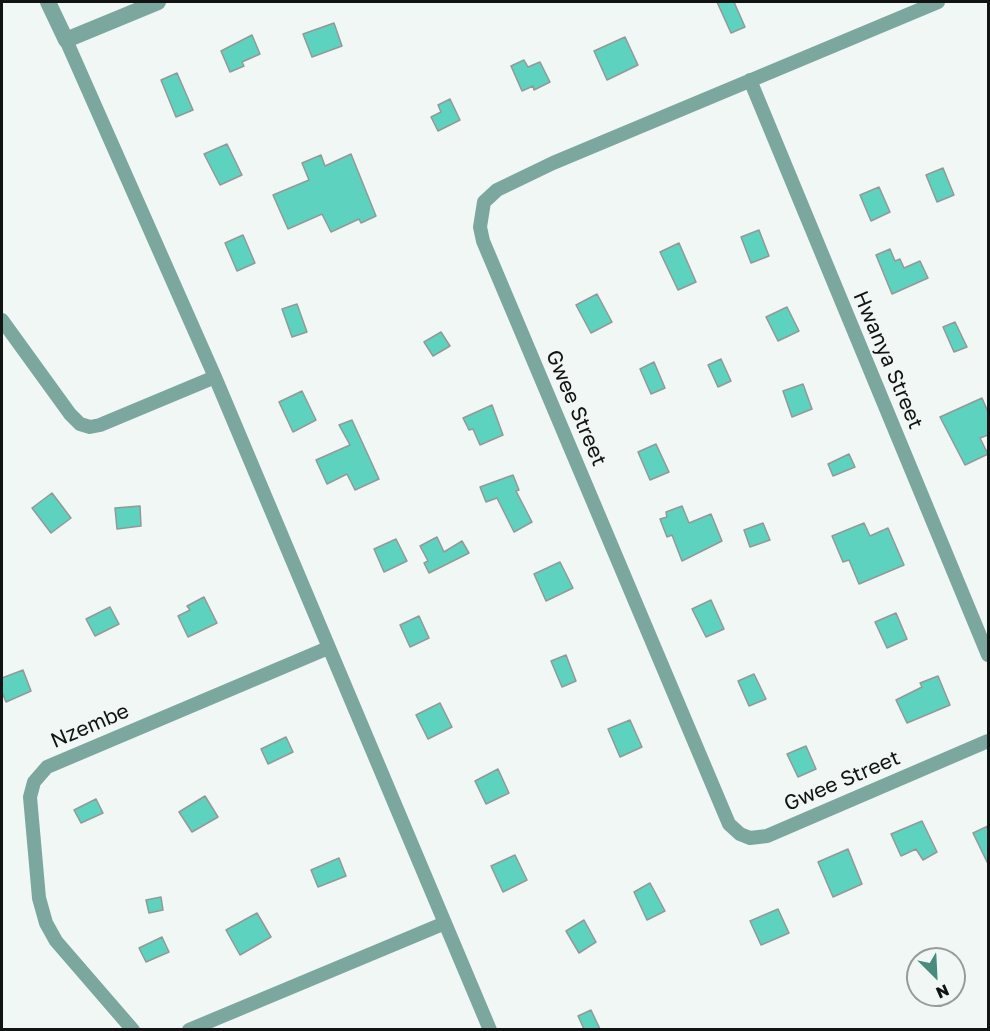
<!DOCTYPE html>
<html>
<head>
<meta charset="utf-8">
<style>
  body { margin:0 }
  #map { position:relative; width:990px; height:1031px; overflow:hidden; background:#f0f7f5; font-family:"Golos Text",sans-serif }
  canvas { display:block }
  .frame { position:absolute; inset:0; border:3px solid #121414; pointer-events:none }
  .north { position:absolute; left:906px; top:947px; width:60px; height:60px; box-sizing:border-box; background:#f0f7f5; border:2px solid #979c9b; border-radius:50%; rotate:156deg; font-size:16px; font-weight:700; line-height:24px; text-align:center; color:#121414 }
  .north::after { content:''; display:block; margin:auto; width:21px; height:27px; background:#488c80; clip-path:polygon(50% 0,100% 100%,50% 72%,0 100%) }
</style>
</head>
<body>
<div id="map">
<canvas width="990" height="1031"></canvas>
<div class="frame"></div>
<div class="north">N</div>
</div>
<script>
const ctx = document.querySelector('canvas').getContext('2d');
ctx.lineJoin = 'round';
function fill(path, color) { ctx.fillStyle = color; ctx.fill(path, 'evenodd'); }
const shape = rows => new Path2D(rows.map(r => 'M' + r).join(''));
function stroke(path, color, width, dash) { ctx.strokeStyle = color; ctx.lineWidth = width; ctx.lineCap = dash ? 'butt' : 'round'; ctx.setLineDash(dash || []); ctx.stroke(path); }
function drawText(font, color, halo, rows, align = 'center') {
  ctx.font = font + ' "Golos Text",sans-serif'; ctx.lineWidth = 4.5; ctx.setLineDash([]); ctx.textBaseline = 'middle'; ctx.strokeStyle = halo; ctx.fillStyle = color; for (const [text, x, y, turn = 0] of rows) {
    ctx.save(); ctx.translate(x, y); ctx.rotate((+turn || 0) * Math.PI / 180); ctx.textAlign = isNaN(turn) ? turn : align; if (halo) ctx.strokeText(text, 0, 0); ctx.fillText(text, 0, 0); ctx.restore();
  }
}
const building = shape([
  [717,2,734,2,745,27,731,33,717,2],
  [334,23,342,46,312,57,303,34,334,23],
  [252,35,260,54,242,62,244,66,230,72,221,51,252,35],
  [625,37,638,65,607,80,594,51,625,37],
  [524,60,528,67,540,62,550,82,534,90,533,86,522,91,511,66,524,60],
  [177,73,193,110,176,117,161,80,177,73],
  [450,99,460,120,438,131,431,117,441,112,438,105,450,99],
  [227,144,242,175,220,185,204,154,227,144],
  [351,154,376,216,361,223,359,219,331,232,322,214,288,229,273,195,309,180,302,163,321,155,325,166,351,154],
  [943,168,954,195,937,202,926,175,943,168],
  [879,187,890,212,871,221,860,195,879,187],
  [759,230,769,256,751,263,741,237,759,230],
  [243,235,255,263,237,271,225,243,243,235],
  [679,243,696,282,678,290,660,252,679,243],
  [890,249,895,261,900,259,904,268,920,261,928,278,892,294,876,255,890,249],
  [597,294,612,322,591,333,576,305,597,294],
  [297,304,307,332,292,337,282,309,297,304],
  [787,307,799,331,778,341,766,317,787,307],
  [955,322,967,347,954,352,943,327,955,322],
  [441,332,450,346,433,356,424,342,441,332],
  [721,359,731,381,718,387,708,365,721,359],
  [654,362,665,388,651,394,640,369,654,362],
  [803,384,812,409,792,417,783,391,803,384],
  [302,391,316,420,293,432,279,402,302,391],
  [982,398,988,412,988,435,980,438,988,454,965,465,940,417,982,398],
  [492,405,503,435,480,445,473,429,469,430,463,418,492,405],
  [352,420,379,479,355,490,347,474,327,484,316,460,350,445,339,425,352,420],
  [656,444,669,472,650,480,638,452,656,444],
  [849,454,855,467,833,476,828,464,849,454],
  [513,475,519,490,516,491,532,522,514,532,497,498,486,502,480,487,513,475],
  [52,493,71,518,51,533,32,508,52,493],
  [140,506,141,526,117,529,115,508,140,506],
  [682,506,689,523,711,514,722,541,682,561,672,535,667,537,660,519,667,517,666,512,682,506],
  [763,523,770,540,750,547,744,530,763,523],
  [864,523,870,536,888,528,904,565,859,584,849,560,843,562,832,536,864,523],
  [437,537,444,552,462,541,469,553,429,573,424,563,428,561,420,546,437,537],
  [396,539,407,561,384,572,374,549,396,539],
  [560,562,573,588,546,601,534,574,560,562],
  [204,597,217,623,188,637,178,616,190,610,187,606,204,597],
  [711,600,724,629,706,637,692,609,711,600],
  [110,607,119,624,95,636,86,619,110,607],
  [896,613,907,639,887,648,875,622,896,613],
  [419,616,429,638,410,647,400,625,419,616],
  [566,655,576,681,562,687,551,661,566,655],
  [23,670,31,691,6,702,2,692,2,678,23,670],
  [754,674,766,699,749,706,738,681,754,674],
  [938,676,950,705,907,723,896,700,922,687,920,683,938,676],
  [440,703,452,727,428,739,416,715,440,703],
  [630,720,642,747,620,757,608,729,630,720],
  [286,737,293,752,268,764,261,749,286,737],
  [806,746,816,769,798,777,787,754,806,746],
  [498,769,509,793,486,804,475,781,498,769],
  [205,796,218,817,192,832,179,812,205,796],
  [96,799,103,813,81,823,74,810,96,799],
  [922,821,937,852,923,860,916,849,901,856,891,834,922,821],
  [988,826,988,864,973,833,988,826],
  [848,849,862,884,833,897,818,862,848,849],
  [515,855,527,880,503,892,491,866,515,855],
  [339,858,346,876,318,887,311,870,339,858],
  [650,883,665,911,647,920,634,892,650,883],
  [161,897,163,910,149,913,146,900,161,897],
  [778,909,789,933,761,945,750,921,778,909],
  [257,913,271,937,240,955,226,930,257,913],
  [584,920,596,942,579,953,566,931,584,920],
  [162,937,169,952,146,962,139,948,162,937],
  [591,1010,600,1029,584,1029,578,1016,591,1010]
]);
const minor = shape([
  [938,2,553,163,497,190,484,202,480,227,483,241,729,824,740,834,750,838,767,836,988,741],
  [66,40,215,377,490,1030],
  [750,80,988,655],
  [2,320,70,414,80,424,90,427,100,425,215,377],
  [133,1030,56,941,46,923,39,898,30,797,34,782,47,767,328,648],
  [189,1030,445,923]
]);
const tertiary = shape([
  [48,2,66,40,158,2]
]);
const streetNames = [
  ["Hwanya Street",888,360,67],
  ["Gwee Street",576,408,67],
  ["Nzembe",90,726,-23],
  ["Gwee Street",842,781,-23]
];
fill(building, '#5dd3bf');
stroke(building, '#929997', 1.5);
stroke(minor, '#7ba79e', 14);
stroke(tertiary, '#7ba79e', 16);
drawText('21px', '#121414', '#f0f7f5', streetNames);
</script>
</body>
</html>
